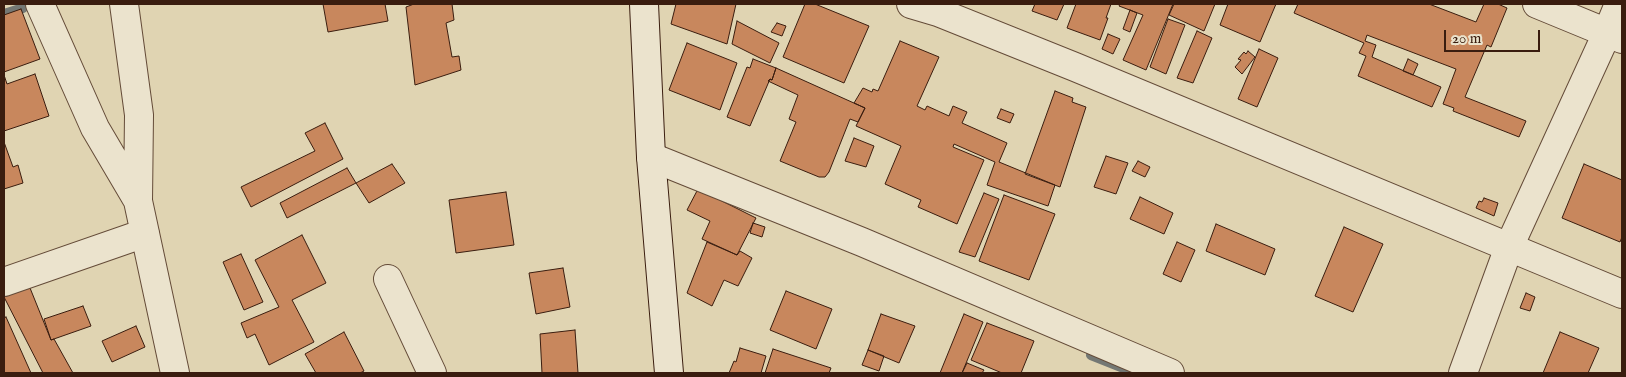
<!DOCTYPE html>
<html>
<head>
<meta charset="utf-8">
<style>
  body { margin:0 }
  #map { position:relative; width:1626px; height:377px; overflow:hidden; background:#e0d4b2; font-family:"IM FELL English",serif }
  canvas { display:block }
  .frame { position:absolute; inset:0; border:5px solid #3a1d0f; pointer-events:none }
  .scale { position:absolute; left:1444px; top:30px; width:96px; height:22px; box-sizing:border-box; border:2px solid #3a1d0f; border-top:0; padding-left:6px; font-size:15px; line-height:18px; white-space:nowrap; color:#3a1d0f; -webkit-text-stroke:4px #ebe3cd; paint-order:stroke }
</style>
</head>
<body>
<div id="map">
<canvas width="1626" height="377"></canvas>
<div class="frame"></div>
<div class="scale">20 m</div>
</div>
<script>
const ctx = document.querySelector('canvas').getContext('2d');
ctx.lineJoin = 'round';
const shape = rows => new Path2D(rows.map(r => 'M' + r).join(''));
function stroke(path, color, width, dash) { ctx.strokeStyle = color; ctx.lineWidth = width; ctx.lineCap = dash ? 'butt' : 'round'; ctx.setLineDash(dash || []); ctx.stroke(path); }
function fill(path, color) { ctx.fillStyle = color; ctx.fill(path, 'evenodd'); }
const stream = shape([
  [4,14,23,8],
  [1091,355,1136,373]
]);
const building = shape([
  [323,4,385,4,388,21,328,32,323,4],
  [414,4,452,4,454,20,446,23,452,57,459,56,461,70,415,85,406,7,414,4],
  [676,4,736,4,727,44,671,24,676,4],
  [805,4,815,4,869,26,844,83,783,57,805,4],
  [1035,4,1064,4,1057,20,1032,11,1035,4],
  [1076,4,1111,4,1106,18,1108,18,1100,40,1067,28,1076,4],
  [1120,4,1173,4,1146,70,1123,60,1143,15,1119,6,1120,4],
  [1174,4,1215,4,1204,31,1169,15,1174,4],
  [1228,4,1276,4,1260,42,1220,25,1228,4],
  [1298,4,1429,4,1476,22,1484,4,1498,4,1507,8,1491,47,1487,45,1465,97,1526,121,1519,137,1453,111,1454,108,1443,104,1456,69,1367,35,1365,41,1376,45,1372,57,1441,87,1432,107,1358,76,1366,56,1359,53,1364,43,1294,13,1298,4],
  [21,9,40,59,4,72,4,15,21,9],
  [1130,10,1137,13,1130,32,1123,29,1130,10],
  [1168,19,1185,25,1166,74,1150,67,1168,19],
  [737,21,779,43,770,63,732,44,737,21],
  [777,23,786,26,782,36,771,32,777,23],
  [1197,31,1212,38,1193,83,1177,78,1197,31],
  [1108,34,1120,39,1113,54,1102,49,1108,34],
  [900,41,939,57,917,106,925,110,927,106,949,116,953,106,967,112,962,123,1007,143,999,162,1055,185,1048,206,987,185,995,162,954,144,953,147,984,160,957,224,918,207,921,200,885,184,901,146,856,126,865,108,854,103,863,88,872,92,873,89,878,91,900,41],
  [687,43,737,63,720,110,669,90,687,43],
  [1259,49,1278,58,1257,107,1238,99,1259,49],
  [1248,51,1255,57,1242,74,1235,67,1241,60,1238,59,1244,52,1246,54,1248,51],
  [753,59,776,68,772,80,770,79,750,126,727,117,747,67,750,68,753,59],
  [1408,59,1418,64,1413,75,1403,71,1408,59],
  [776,68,865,108,858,122,850,119,829,172,825,177,819,177,780,161,796,122,789,119,798,95,768,81,770,79,772,80,776,68],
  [35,74,49,116,4,131,4,75,7,84,35,74],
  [1055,91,1073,98,1072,102,1086,107,1060,187,1025,174,1055,91],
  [1001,109,1014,114,1010,123,997,118,1001,109],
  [325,123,343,159,251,207,241,187,315,151,305,133,325,123],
  [854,138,874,146,866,167,845,161,854,138],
  [4,142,13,167,18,165,23,183,4,189,4,142],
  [1106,156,1128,163,1116,194,1094,187,1106,156],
  [1138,161,1150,167,1145,177,1132,171,1138,161],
  [392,164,405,183,369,203,356,183,392,164],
  [1584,164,1622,180,1622,237,1620,242,1562,218,1584,164],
  [347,168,356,183,287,218,280,203,347,168],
  [698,189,756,218,737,255,702,239,710,221,687,210,698,189],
  [506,192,514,245,456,253,449,200,506,192],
  [984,193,999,199,975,257,959,252,984,193],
  [1004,195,1055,214,1029,280,979,261,1004,195],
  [1140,197,1173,213,1164,234,1130,219,1140,197],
  [1484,198,1498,203,1494,216,1476,208,1479,201,1482,202,1484,198],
  [753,223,765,227,762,237,750,233,753,223],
  [1216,224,1275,249,1265,275,1206,251,1216,224],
  [1344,227,1383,244,1353,312,1315,296,1344,227],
  [302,235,326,283,292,300,314,342,269,365,255,334,247,338,241,323,279,307,255,260,302,235],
  [707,242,737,255,740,251,752,258,738,286,724,280,712,306,687,293,707,242],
  [1177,242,1195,250,1181,282,1163,274,1177,242],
  [241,254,263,302,244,310,223,262,241,254],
  [563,268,570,307,536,314,529,273,563,268],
  [28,283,51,340,54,339,73,373,43,373,4,297,4,294,28,283],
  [786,291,832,309,816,349,770,330,786,291],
  [1526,293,1535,297,1530,311,1520,308,1526,293],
  [83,306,91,326,51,340,44,319,83,306],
  [881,314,915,326,899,363,868,350,881,314],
  [964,314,983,322,962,373,940,373,964,314],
  [6,317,31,373,4,373,4,318,6,317],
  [987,323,1034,341,1021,373,1002,373,971,360,987,323],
  [136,326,145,347,112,362,102,341,136,326],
  [575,330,578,373,542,373,540,334,575,330],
  [344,332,364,371,360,373,316,373,305,354,344,332],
  [1560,332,1599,348,1588,373,1543,373,1560,332],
  [740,348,766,356,761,373,729,373,734,361,736,362,740,348],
  [773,349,831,368,829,373,765,373,773,349],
  [868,350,884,356,879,371,862,365,868,350],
  [967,363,984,370,982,373,962,373,967,363]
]);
const minor = shape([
  [40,4,95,128,138,201],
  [124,4,139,115,138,201,175,373],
  [911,4,938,12,1075,67,1622,294],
  [1537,4,1622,39],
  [651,157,862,242,1170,373],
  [388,279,432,373],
  [4,282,145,233],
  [1463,373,1509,247,1607,33,1619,4]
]);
const secondary = shape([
  [644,4,651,157,669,373]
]);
stroke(stream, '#747874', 10);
fill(building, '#c8875d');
stroke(building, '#3a1d0f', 1);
stroke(minor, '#644b38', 30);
stroke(secondary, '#3a1d0f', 30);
stroke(minor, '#ebe3cd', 28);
stroke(secondary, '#ebe3cd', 28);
</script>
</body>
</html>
